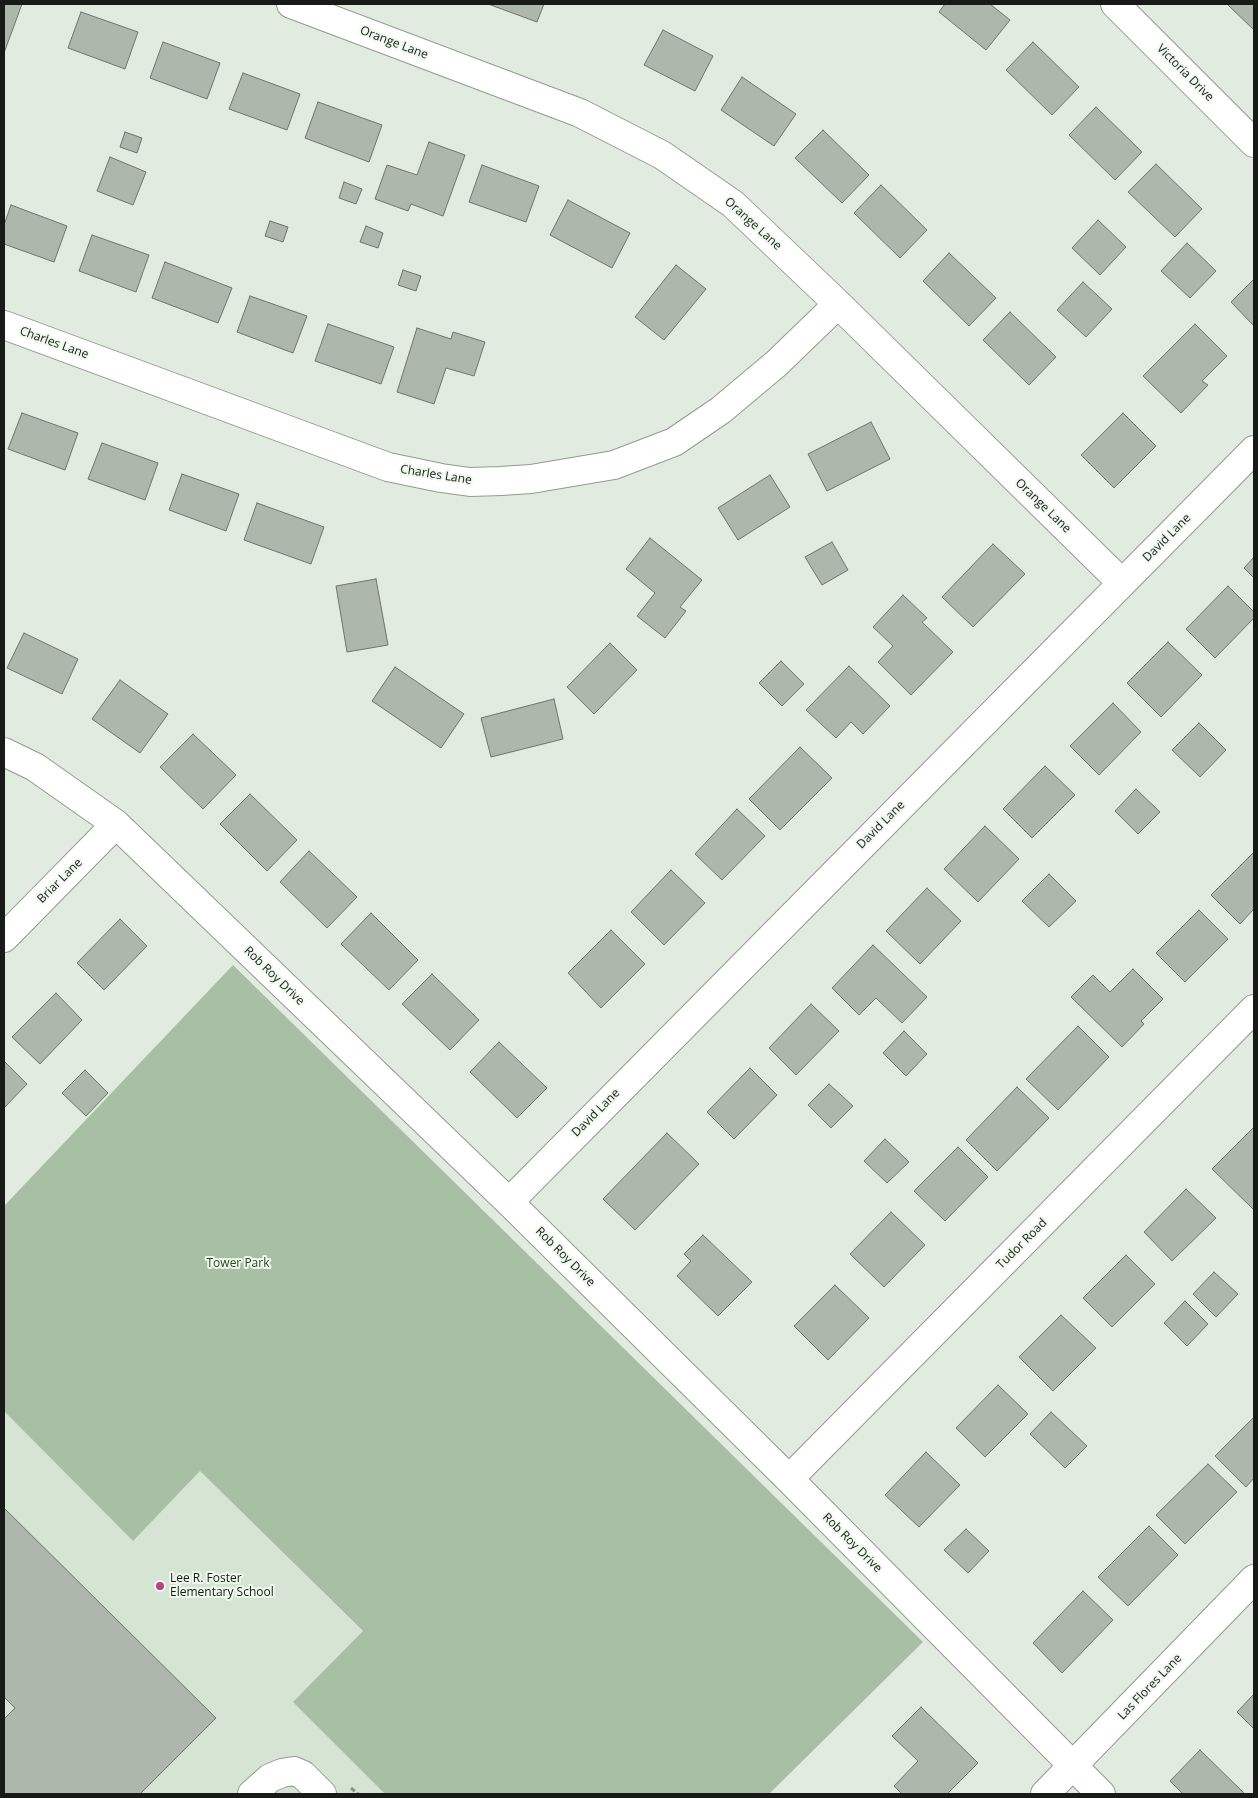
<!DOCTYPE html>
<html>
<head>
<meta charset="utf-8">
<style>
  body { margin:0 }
  #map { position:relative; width:1258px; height:1798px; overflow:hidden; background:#e2ebe0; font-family:"Open Sans",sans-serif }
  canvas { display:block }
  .frame { position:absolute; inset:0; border:5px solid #171a16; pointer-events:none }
</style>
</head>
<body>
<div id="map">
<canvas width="1258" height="1798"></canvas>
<div class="frame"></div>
</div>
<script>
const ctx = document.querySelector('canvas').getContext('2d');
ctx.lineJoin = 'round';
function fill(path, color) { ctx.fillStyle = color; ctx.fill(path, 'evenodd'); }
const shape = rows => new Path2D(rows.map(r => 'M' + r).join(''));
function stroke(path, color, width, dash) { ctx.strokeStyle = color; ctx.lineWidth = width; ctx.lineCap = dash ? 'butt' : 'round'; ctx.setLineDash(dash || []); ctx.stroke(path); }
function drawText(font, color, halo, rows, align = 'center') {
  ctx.font = font + ' "Open Sans",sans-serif'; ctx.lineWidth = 4; ctx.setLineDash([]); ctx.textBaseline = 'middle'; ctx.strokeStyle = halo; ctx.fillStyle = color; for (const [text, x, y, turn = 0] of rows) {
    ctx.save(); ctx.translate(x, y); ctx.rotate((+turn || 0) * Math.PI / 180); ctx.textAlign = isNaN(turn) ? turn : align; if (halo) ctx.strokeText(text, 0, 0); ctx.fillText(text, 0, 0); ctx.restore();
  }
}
const built = shape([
  [4,1411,133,1540,199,1470,363,1632,294,1702,385,1794,4,1794]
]);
const green = shape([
  [233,965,923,1642,769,1794,385,1794,293,1702,363,1631,200,1471,133,1541,4,1411,4,1206]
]);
const building = shape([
  [4,4,22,4,4,53,4,4],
  [488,4,544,4,537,22,488,4],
  [945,4,990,4,1010,20,986,50,939,12,945,4],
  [1227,4,1254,4,1254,30,1227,4],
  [81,12,138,32,125,69,68,48,81,12],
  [663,30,713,56,695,91,644,65,663,30],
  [163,42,220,63,207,99,150,78,163,42],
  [1033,42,1079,87,1052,115,1006,70,1033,42],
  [243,73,300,94,287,130,229,109,243,73],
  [742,77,796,114,774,146,721,110,742,77],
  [318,102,382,125,369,162,305,138,318,102],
  [1096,107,1142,152,1115,180,1069,135,1096,107],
  [823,130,869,175,842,203,795,158,823,130],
  [125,132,142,138,137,153,120,147,125,132],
  [429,142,465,155,443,216,411,204,408,211,375,199,387,165,417,175,429,142],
  [110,157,146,172,133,205,97,191,110,157],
  [1156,164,1202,209,1175,237,1128,192,1156,164],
  [482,165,539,186,526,222,469,202,482,165],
  [344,182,362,189,356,204,339,198,344,182],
  [881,185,927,230,900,258,854,213,881,185],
  [568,200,630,233,612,268,550,235,568,200],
  [11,205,67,226,54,262,4,244,4,225,11,205],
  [1098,220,1126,247,1100,275,1072,248,1098,220],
  [270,221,288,227,283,242,265,236,270,221],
  [366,226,383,233,378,248,360,242,366,226],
  [92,235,149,255,136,292,79,271,92,235],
  [1187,243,1216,271,1190,298,1161,271,1187,243],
  [949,253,996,298,969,326,923,281,949,253],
  [165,262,232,288,218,323,152,298,165,262],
  [676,265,706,289,664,340,635,317,676,265],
  [403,270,421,276,416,291,398,285,403,270],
  [1254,279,1254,326,1231,302,1254,279],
  [1083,282,1112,309,1086,337,1057,310,1083,282],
  [250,296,307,316,293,353,237,332,250,296],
  [1010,312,1056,357,1029,385,983,340,1010,312],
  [328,324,394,347,381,384,315,361,328,324],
  [1195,324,1227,356,1202,381,1208,385,1181,413,1143,376,1195,324],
  [417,328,451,339,453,332,485,342,474,376,446,368,434,404,397,392,417,328],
  [22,413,78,433,65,470,8,449,22,413],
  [1123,413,1156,446,1114,488,1081,455,1123,413],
  [871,422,890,459,827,491,808,454,871,422],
  [102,443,158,463,145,500,88,479,102,443],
  [182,474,239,494,226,531,169,510,182,474],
  [770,475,790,507,738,540,718,508,770,475],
  [257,503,324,527,311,564,244,540,257,503],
  [650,538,702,580,680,607,686,611,665,638,637,616,655,593,626,569,650,538],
  [832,542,848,570,822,585,805,557,832,542],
  [993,544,1025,574,973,627,942,597,993,544],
  [1254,557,1254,578,1244,568,1254,557],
  [376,579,388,645,347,652,336,586,376,579],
  [1228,586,1254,612,1254,618,1215,658,1186,629,1228,586],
  [903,595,927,618,922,622,953,652,911,695,878,662,893,646,873,627,903,595],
  [24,633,78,659,62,694,7,668,24,633],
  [1168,642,1202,675,1161,717,1127,683,1168,642],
  [610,643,637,670,594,714,567,687,610,643],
  [781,661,804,684,782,706,759,683,781,661],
  [849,666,890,706,863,734,851,722,836,738,806,710,849,666],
  [395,667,464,714,441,748,372,701,395,667],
  [120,680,168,714,140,753,92,719,120,680],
  [554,699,563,739,491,757,481,718,554,699],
  [1113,703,1141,732,1099,775,1070,746,1113,703],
  [1199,723,1226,750,1200,777,1172,750,1199,723],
  [193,734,236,775,203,809,160,767,193,734],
  [800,747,832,778,780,830,749,799,800,747],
  [1045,766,1075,795,1032,838,1003,809,1045,766],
  [1136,789,1160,812,1138,834,1115,811,1136,789],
  [250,794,297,840,267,871,220,824,250,794],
  [737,809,765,836,722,880,695,854,737,809],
  [985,826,1019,859,978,902,944,869,985,826],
  [309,851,357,897,327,928,280,882,309,851],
  [1254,852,1254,909,1240,924,1211,895,1254,852],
  [671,870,705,903,664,945,631,912,671,870],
  [1049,874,1076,901,1049,927,1022,901,1049,874],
  [927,888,961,921,920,964,886,931,927,888],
  [1199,910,1228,939,1185,982,1156,953,1199,910],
  [371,913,418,960,389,990,341,944,371,913],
  [120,919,147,946,104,990,77,963,120,919],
  [611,930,645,964,601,1008,568,973,611,930],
  [873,945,927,997,902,1023,876,998,859,1015,832,988,873,945],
  [1133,969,1163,999,1141,1021,1144,1024,1122,1047,1071,997,1093,975,1110,992,1133,969],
  [432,974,479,1020,450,1050,402,1004,432,974],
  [56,993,82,1020,40,1064,12,1037,56,993],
  [811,1004,839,1031,796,1075,769,1048,811,1004],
  [1078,1026,1109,1057,1058,1110,1026,1079,1078,1026],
  [904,1031,927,1054,906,1076,883,1053,904,1031],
  [499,1042,547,1088,517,1118,470,1072,499,1042],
  [4,1061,27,1084,4,1108,4,1061],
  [750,1068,777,1095,734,1139,707,1112,750,1068],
  [85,1070,108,1093,86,1116,62,1093,85,1070],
  [829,1084,853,1106,831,1128,808,1105,829,1084],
  [1017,1087,1049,1118,997,1171,966,1140,1017,1087],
  [1254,1127,1254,1207,1253,1209,1212,1169,1254,1127],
  [667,1133,699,1164,635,1230,603,1199,667,1133],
  [885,1139,909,1162,887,1183,864,1161,885,1139],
  [958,1147,988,1177,945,1221,914,1191,958,1147],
  [1186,1189,1216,1218,1172,1261,1144,1232,1186,1189],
  [891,1212,925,1245,884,1287,850,1254,891,1212],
  [703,1235,752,1282,718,1316,677,1276,691,1261,684,1254,703,1235],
  [1126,1255,1155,1284,1112,1327,1083,1298,1126,1255],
  [1214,1272,1238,1294,1216,1317,1193,1294,1214,1272],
  [835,1285,869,1318,828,1360,794,1326,835,1285],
  [1185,1301,1208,1324,1187,1346,1164,1323,1185,1301],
  [1061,1315,1096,1348,1053,1391,1019,1357,1061,1315],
  [998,1385,1028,1414,985,1457,956,1428,998,1385],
  [1051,1412,1087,1446,1065,1468,1030,1434,1051,1412],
  [1254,1417,1254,1478,1246,1487,1215,1456,1254,1417],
  [926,1452,960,1485,919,1527,885,1495,926,1452],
  [1208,1464,1237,1492,1185,1544,1156,1515,1208,1464],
  [4,1508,216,1718,140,1794,4,1794,4,1719,15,1708,4,1697,4,1508],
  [1149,1526,1178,1555,1128,1606,1098,1577,1149,1526],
  [966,1529,989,1551,968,1573,944,1550,966,1529],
  [1083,1591,1113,1620,1062,1673,1033,1643,1083,1591],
  [1254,1694,1254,1729,1237,1712,1254,1694],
  [921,1707,978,1763,947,1794,902,1794,894,1786,918,1761,892,1736,921,1707],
  [1200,1750,1245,1794,1183,1794,1170,1781,1200,1750]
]);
const path = shape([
  [351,1788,358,1794]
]);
const minor = shape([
  [291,4,580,113,662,155,733,204,838,304,1122,583],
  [1115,4,1254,143],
  [4,325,388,467,441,478,470,482,501,481,531,479,614,465,674,442,721,410,777,363,838,304],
  [4,752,35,767,116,824,509,1202,789,1479,1101,1794],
  [4,938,116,824],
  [509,1202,1254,450],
  [789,1479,1254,1009],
  [252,1794,270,1778,282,1773,294,1771,303,1775,322,1794],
  [1045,1794,1254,1579]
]);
const markers = [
  [160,1586,5,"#bf3d84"]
];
const streetNames = [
  ["Orange Lane",394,43,21],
  ["Victoria Drive",1185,73,45],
  ["Orange Lane",753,224,42],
  ["Charles Lane",54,343,20],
  ["Charles Lane",436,475,9],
  ["Orange Lane",1043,506,44],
  ["David Lane",1167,538,-45],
  ["David Lane",881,825,-45],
  ["Briar Lane",60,881,-45],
  ["Rob Roy Drive",274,976,44],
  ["David Lane",596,1113,-45],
  ["Tudor Road",1022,1244,-45],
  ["Rob Roy Drive",565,1257,45],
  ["Rob Roy Drive",852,1543,45],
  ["Las Flores Lane",1150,1687,-46]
];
const parkNames = [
  ["Tower Park",238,1264]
];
const poiNames = [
  ["Lee R. Foster",170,1579],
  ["Elementary School",170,1593]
];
fill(built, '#d6e5d3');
fill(green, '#a9bfa5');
fill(building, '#aeb7ac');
stroke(building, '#6d756c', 1);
stroke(minor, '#929b90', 30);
stroke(path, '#8e948c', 3, [5, 2.5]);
stroke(minor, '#fff', 28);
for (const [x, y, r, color] of markers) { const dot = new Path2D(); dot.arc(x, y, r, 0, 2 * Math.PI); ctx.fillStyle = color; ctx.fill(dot); stroke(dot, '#eff9ed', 2); }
drawText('12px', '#171a16', '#eff9ed', streetNames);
drawText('12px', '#23491c', '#eff9ed', parkNames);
drawText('12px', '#171a16', '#eff9ed', poiNames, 'left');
</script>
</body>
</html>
